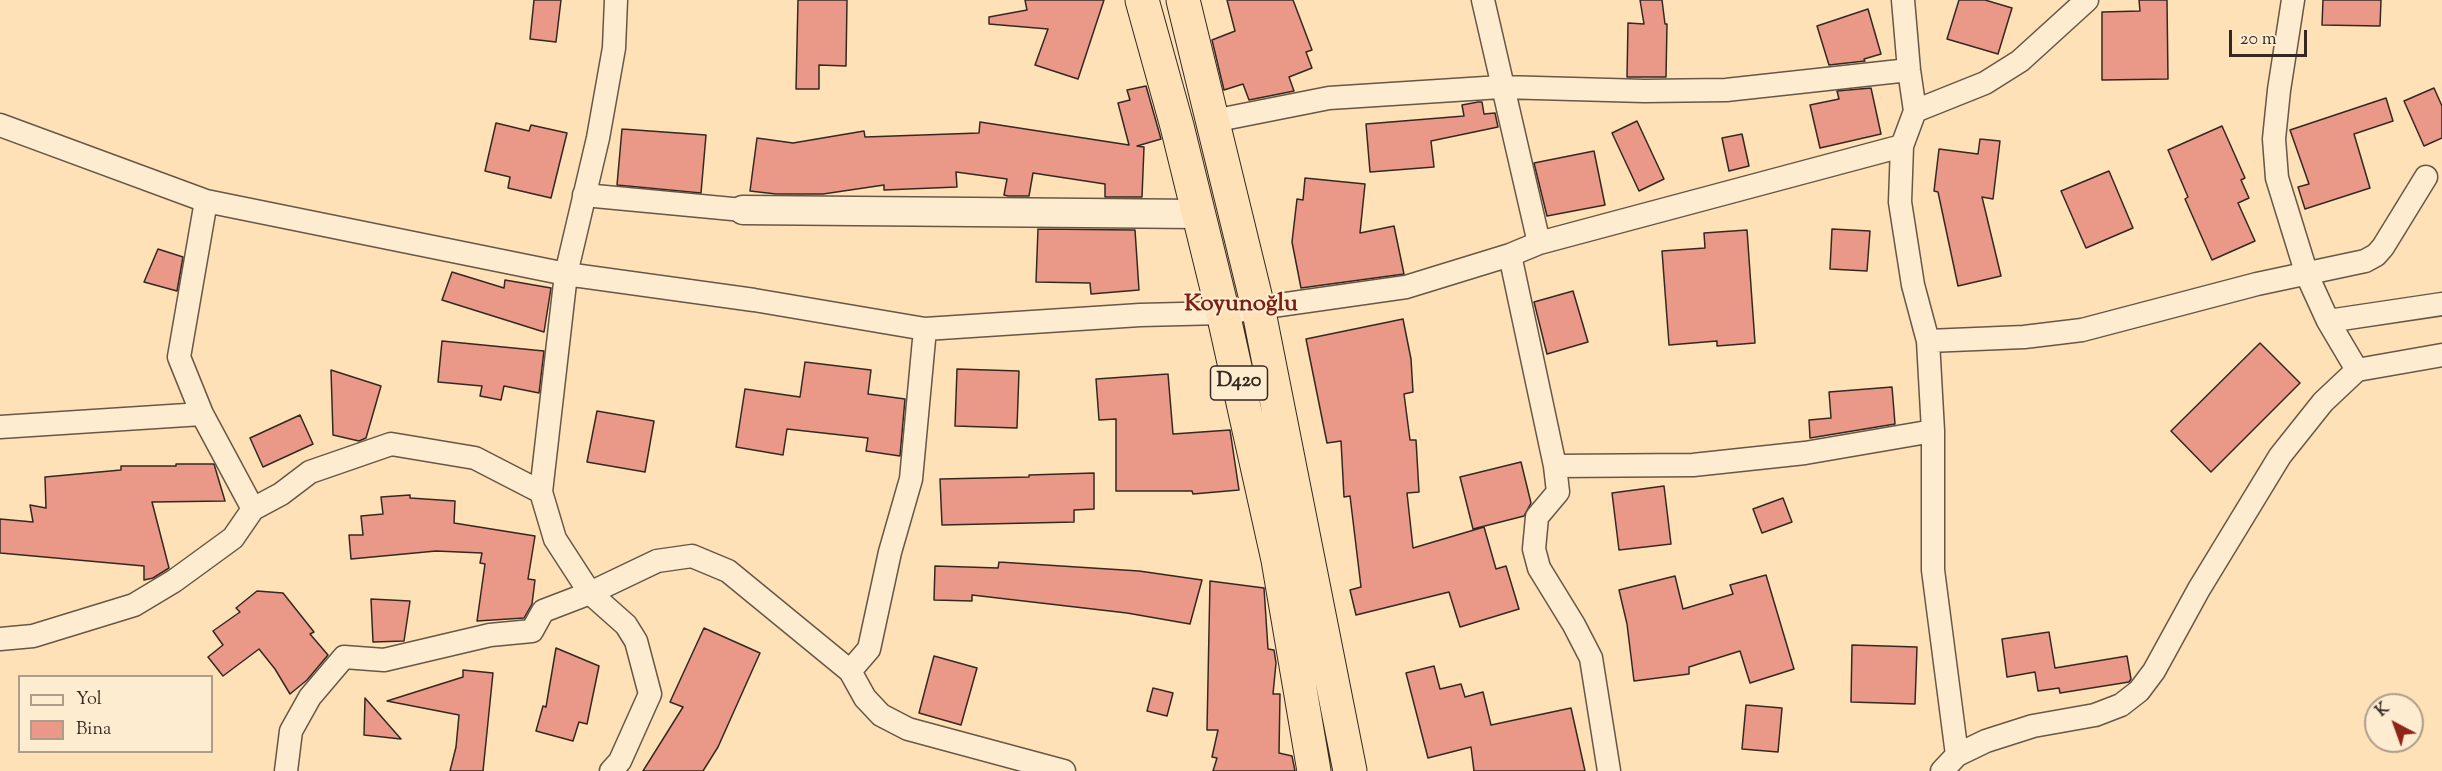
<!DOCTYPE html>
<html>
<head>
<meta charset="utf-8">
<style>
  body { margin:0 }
  #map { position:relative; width:2442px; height:771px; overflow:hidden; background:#fee1b7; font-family:"Sorts Mill Goudy",serif }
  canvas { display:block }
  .legend { position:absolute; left:18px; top:675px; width:195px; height:78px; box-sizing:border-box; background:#feecd0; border:2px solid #ad9e8a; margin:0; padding:8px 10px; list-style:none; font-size:18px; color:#342921 }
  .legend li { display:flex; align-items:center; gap:12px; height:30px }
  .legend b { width:30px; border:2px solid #ad9e8a }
  .north { position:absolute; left:2364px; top:693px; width:60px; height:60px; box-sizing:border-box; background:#feecd0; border:2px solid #ad9e8a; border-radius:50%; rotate:319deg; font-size:16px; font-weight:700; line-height:24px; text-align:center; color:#342921 }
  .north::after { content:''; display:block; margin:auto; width:21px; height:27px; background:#8f2418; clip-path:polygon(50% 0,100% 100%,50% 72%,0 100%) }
  .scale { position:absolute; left:2229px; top:30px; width:78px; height:27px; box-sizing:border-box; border:3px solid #342921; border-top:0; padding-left:8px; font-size:18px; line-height:21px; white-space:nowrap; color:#342921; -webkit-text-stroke:4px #feecd0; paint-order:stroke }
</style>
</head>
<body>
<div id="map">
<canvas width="2442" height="771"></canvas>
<ul class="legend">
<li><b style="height:8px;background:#feecd0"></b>Yol</li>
<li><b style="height:16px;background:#ea9888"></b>Bina</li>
</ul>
<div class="north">K</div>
<div class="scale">20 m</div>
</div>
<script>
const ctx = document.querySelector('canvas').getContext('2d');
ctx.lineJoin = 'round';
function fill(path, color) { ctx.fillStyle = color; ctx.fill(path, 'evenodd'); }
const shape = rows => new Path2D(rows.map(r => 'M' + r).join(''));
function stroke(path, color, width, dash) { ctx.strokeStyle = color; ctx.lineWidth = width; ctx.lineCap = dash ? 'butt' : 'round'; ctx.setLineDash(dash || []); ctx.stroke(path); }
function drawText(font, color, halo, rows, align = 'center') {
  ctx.font = font + ' "Sorts Mill Goudy",serif'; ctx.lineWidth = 4.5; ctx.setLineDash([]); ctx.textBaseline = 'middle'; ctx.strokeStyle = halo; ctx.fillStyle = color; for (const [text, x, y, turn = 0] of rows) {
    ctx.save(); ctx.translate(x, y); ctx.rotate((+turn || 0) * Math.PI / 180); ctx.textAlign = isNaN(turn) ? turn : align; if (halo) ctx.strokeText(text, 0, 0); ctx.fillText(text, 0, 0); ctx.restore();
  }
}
const building = shape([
  [534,0,561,0,556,42,530,39,534,0],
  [798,0,847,0,846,66,819,65,819,89,796,89,798,0],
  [1025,0,1104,0,1078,79,1035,65,1048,29,989,24,989,17,1027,10,1025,0],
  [1227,0,1293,0,1312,50,1306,52,1312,68,1289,77,1294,91,1249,100,1243,84,1224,90,1212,40,1235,31,1227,0],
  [1640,0,1662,0,1665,24,1667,24,1666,77,1627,77,1628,23,1644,24,1640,0],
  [1959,0,1985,0,2012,8,1998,54,1947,39,1959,0],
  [2139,0,2167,0,2168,79,2102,80,2102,12,2140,11,2139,0],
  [2323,0,2381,0,2380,26,2322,25,2323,0],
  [1868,9,1881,54,1864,59,1865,61,1829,65,1817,26,1868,9],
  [1146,86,1161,139,1137,146,1144,147,1142,197,1105,197,1105,184,1033,173,1029,196,1008,196,1004,195,1007,179,956,172,957,187,884,190,884,185,823,194,776,194,750,191,757,138,793,143,864,131,865,137,979,133,980,122,1129,145,1118,103,1130,100,1127,90,1146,86],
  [1871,88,1881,134,1820,148,1810,105,1839,99,1837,91,1871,88],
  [2434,88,2442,106,2442,138,2424,146,2404,101,2434,88],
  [2386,98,2393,121,2354,134,2370,188,2305,209,2298,187,2309,184,2290,130,2386,98],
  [1478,102,1482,102,1484,114,1495,113,1498,127,1431,141,1434,167,1370,172,1366,124,1464,116,1462,105,1478,102],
  [1637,121,1664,179,1639,191,1612,133,1637,121],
  [496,123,529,131,531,125,567,133,551,198,508,188,510,177,485,171,496,123],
  [2222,126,2245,178,2241,180,2249,198,2238,203,2255,241,2212,260,2185,199,2188,197,2168,150,2222,126],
  [622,129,706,135,701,193,617,185,622,129],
  [1742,134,1749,166,1729,171,1722,138,1742,134],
  [1980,139,2000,141,1993,199,1982,197,2001,276,1958,286,1938,192,1934,191,1939,149,1978,154,1980,139],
  [1594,151,1605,205,1547,216,1534,163,1594,151],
  [2109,171,2133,228,2086,248,2061,191,2109,171],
  [1305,178,1365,184,1360,233,1394,226,1404,274,1301,288,1292,242,1297,199,1303,200,1305,178],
  [1038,229,1135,230,1139,290,1091,294,1090,283,1036,282,1038,229],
  [1832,229,1870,231,1867,271,1830,269,1832,229],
  [1747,230,1755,343,1717,346,1717,341,1669,345,1662,251,1705,248,1704,233,1747,230],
  [158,249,183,257,177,291,144,282,158,249],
  [452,272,504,288,505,280,551,288,544,332,442,300,452,272],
  [1573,291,1588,342,1547,354,1534,302,1573,291],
  [1403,319,1411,359,1413,392,1404,394,1410,440,1416,440,1419,492,1407,493,1413,548,1484,527,1496,569,1506,566,1519,609,1460,627,1449,592,1356,615,1350,590,1361,587,1350,496,1344,497,1341,441,1327,443,1306,339,1403,319],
  [442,341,544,351,539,393,504,386,501,400,480,396,482,386,438,382,442,341],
  [2260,343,2300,383,2211,472,2171,431,2260,343],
  [805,362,871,370,868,394,905,399,900,456,866,451,868,438,787,429,783,455,736,447,745,389,800,397,805,362],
  [957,369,1019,371,1017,428,955,426,957,369],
  [331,370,381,386,366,438,359,441,333,435,331,370],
  [1168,374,1173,434,1230,430,1239,490,1193,494,1192,491,1116,491,1116,419,1099,420,1096,379,1168,374],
  [1892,387,1895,424,1810,438,1809,420,1831,418,1829,392,1892,387],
  [597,411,654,421,645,472,587,462,597,411],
  [300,415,313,444,263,467,250,438,300,415],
  [1521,462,1531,503,1524,516,1473,529,1460,477,1521,462],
  [176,464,214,464,225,501,152,502,169,568,153,578,144,580,144,566,0,553,0,519,33,522,30,505,46,508,45,477,121,470,121,466,176,466,176,464],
  [1094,473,1094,509,1074,510,1074,522,942,525,940,479,1029,477,1029,475,1094,473],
  [1664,486,1671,544,1619,550,1612,493,1664,486],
  [410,495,410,498,455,501,454,523,535,536,528,579,535,580,532,604,524,618,477,621,485,564,480,563,482,553,436,551,351,559,349,535,363,535,361,516,383,514,381,497,410,495],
  [1783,498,1792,522,1762,533,1753,509,1783,498],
  [999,562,1139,571,1202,580,1190,624,1127,613,972,595,972,601,934,600,935,566,998,568,999,562],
  [1766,575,1794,669,1750,683,1740,651,1689,667,1689,674,1634,681,1627,624,1619,590,1675,576,1683,609,1733,594,1730,585,1766,575],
  [1210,581,1264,588,1268,649,1274,650,1276,663,1273,694,1280,694,1279,753,1292,756,1295,771,1213,771,1217,758,1212,757,1218,730,1207,730,1210,581],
  [257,591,283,593,314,632,310,634,328,655,307,680,290,694,275,669,259,649,223,676,208,657,223,645,213,631,240,612,236,608,257,591],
  [371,599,410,601,404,641,373,642,371,599],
  [704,628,760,653,718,747,703,771,643,771,683,707,670,702,704,628],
  [2049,632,2055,668,2127,656,2131,679,2129,682,2060,693,2059,688,2038,691,2035,672,2007,677,2002,639,2049,632],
  [1852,645,1917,647,1915,704,1851,702,1852,645],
  [556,648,599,666,587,724,579,722,573,741,536,731,543,706,546,707,556,648],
  [934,656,977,668,961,725,919,713,934,656],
  [1434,666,1440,689,1461,684,1465,697,1483,692,1491,725,1571,708,1585,771,1474,771,1471,747,1428,758,1406,673,1434,666],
  [463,670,493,673,483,771,450,771,456,747,459,715,387,701,463,677,463,670],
  [1153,688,1173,693,1167,716,1147,711,1153,688],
  [365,698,401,739,364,735,365,698],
  [1746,705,1782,708,1778,752,1742,749,1746,705]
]);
const minor = shape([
  [1483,0,1539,243],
  [1903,0,1909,70,1915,111,1902,146,1900,202,1913,285,1928,341,1933,431,1933,570,1957,755],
  [2293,0,2279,90,2274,139,2277,178,2307,275,2328,321,2357,370],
  [1915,111,1985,83,2020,61,2087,0],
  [1213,121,1329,98,1501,87,1644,91,1726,90,1909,70],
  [0,125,206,201,566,274,754,300,925,329,1140,315,1223,313,1406,287,1510,255,1539,243,1902,146],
  [584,195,743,210],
  [206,201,179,357,202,414,253,509],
  [1510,255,1555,466],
  [2328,321,2442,304],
  [1928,341,2024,337,2082,330,2257,284,2365,261,2376,255,2383,247,2426,177],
  [0,427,202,414],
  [541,492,566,274,598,138,614,48,616,0],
  [0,639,33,636,134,605,174,581,233,538,253,509,281,494,310,472,391,444,475,458,541,492,555,539,590,593,626,625,636,641,650,694,620,761,611,771],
  [850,671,869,649,890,552,911,479,925,329],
  [286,771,291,731,310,697,344,657,384,660,490,635,532,631,543,611,590,593,657,561,692,556,728,571,850,671,865,698,881,715,908,729,1064,771],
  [1609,771,1591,658,1574,625,1539,568,1534,549,1537,517,1558,492,1555,466,1693,465,1805,453,1933,431],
  [1942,771,1957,755,1986,741,2033,726,2095,715,2121,705,2139,691,2154,671,2199,589,2280,456,2323,402,2357,370,2442,355]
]);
const tertiary = shape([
  [743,210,1199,214]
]);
const trunk = shape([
  [1142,0,1177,126,1223,313,1278,560,1314,771],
  [1183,0,1258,307,1350,771]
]);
const shields = [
  [1239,383,57]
];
const shieldNames = [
  ["D420",1239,383]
];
const quarterNames = [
  ["Koyunoğlu",1241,306]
];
fill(building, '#ea9888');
stroke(building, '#342921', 1.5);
stroke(minor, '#665746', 25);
stroke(tertiary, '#665746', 31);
stroke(trunk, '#342921', 35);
stroke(minor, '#feecd0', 22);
stroke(tertiary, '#feecd0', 28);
stroke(trunk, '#fee1b7', 33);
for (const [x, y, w] of shields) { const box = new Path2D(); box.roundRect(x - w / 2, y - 17, w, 34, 4.5); ctx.fillStyle = '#feecd0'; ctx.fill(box); stroke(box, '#342921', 1.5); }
drawText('bold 20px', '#342921', null, shieldNames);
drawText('bold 24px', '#7a1f14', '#feecd0', quarterNames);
</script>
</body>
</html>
